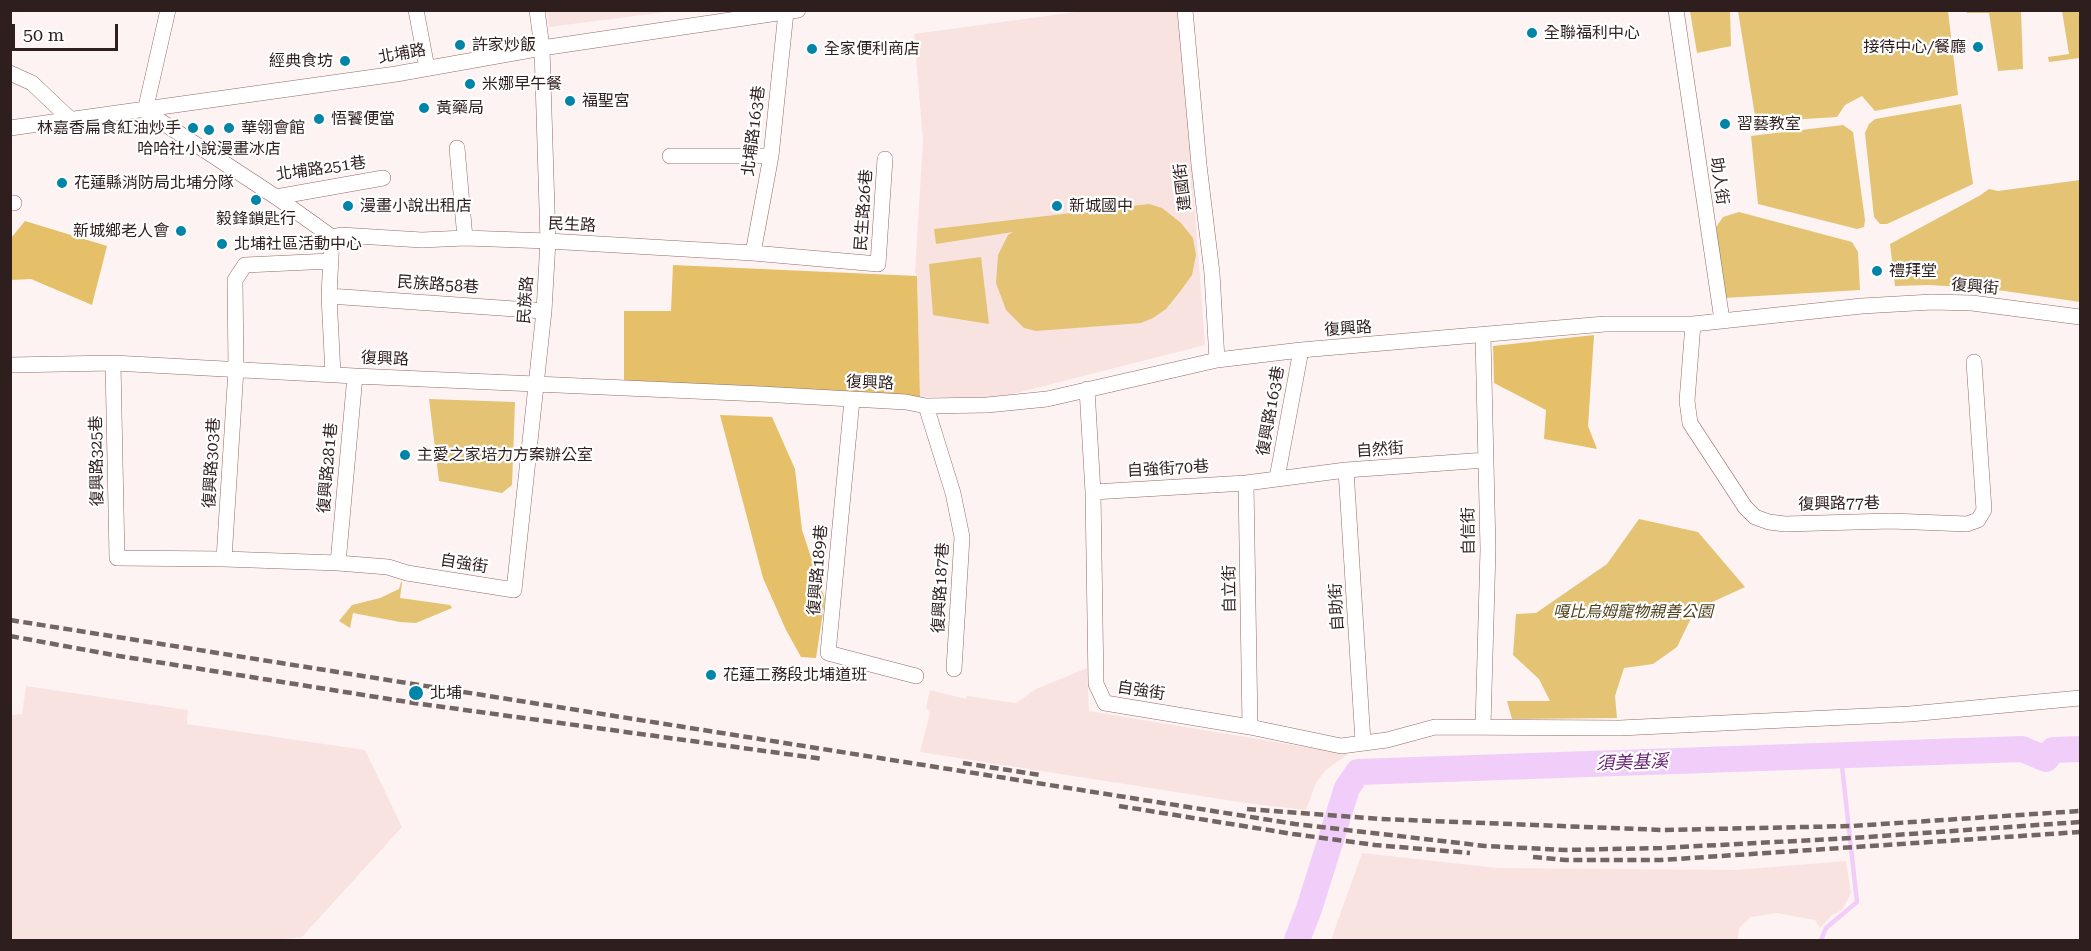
<!DOCTYPE html>
<html>
<head>
<meta charset="utf-8">
<style>
  body { margin:0 }
  #map { position:relative; width:2091px; height:951px; overflow:hidden; background:#fdf3f2; font-family:"Roboto Serif",serif }
  canvas { display:block }
  .frame { position:absolute; inset:0; border:12px solid #2e1e1d; pointer-events:none }
  .scale { position:absolute; left:12px; top:24px; width:106px; height:27px; box-sizing:border-box; border:3px solid #2e1e1d; border-top:0; padding-left:8px; font-size:18px; line-height:21px; white-space:nowrap; color:#2e1e1d; -webkit-text-stroke:4px #fff; paint-order:stroke }
</style>
</head>
<body>
<div id="map">
<canvas width="2091" height="951"></canvas>
<div class="frame"></div>
<div class="scale">50 m</div>
</div>
<script>
const ctx = document.querySelector('canvas').getContext('2d');
ctx.lineJoin = 'round';
function fill(path, color) { ctx.fillStyle = color; ctx.fill(path, 'evenodd'); }
const shape = rows => new Path2D(rows.map(r => 'M' + r).join(''));
function stroke(path, color, width, dash) { ctx.strokeStyle = color; ctx.lineWidth = width; ctx.lineCap = dash ? 'butt' : 'round'; ctx.setLineDash(dash || []); ctx.stroke(path); }
function drawText(font, color, halo, rows, align = 'center') {
  ctx.font = font + ' "Roboto Serif","Noto Sans TC",serif'; ctx.lineWidth = 4.5; ctx.setLineDash([]); ctx.textBaseline = 'middle'; ctx.strokeStyle = halo; ctx.fillStyle = color; for (const [text, x, y, turn = 0] of rows) {
    ctx.save(); ctx.translate(x, y); ctx.rotate((+turn || 0) * Math.PI / 180); ctx.textAlign = isNaN(turn) ? turn : align; if (halo) ctx.strokeText(text, 0, 0); ctx.fillText(text, 0, 0); ctx.restore();
  }
}
const built = shape([
  [547,10,674,11,549,27],
  [1083,11,1180,11,1205,345,997,398,920,397,917,276,915,272,923,141,914,34],
  [1087,668,1089,711,1348,754,1326,770,1316,783,1306,810,1246,803,920,752,930,713,926,707,930,690,966,699,967,696,1016,703,1036,689],
  [26,686,188,710,187,724,365,750,402,827,302,937,274,940,11,940,11,715,22,714],
  [1362,853,1497,868,1736,870,1846,861,1851,893,1842,910,1832,915,1820,928,1815,920,1777,913,1751,917,1739,928,1738,940,1331,940]
]);
const green = shape([
  [1690,11,1730,11,1731,46,1697,53],
  [1738,11,1948,11,1958,95,1875,111,1862,96,1845,105,1837,117,1756,122],
  [1966,11,2021,11,2023,69,1998,71,1989,13,1967,13],
  [2062,11,2079,11,2080,58,2049,62,2048,57,2069,54],
  [1961,104,1973,184,1887,224,1880,224,1874,217,1865,133,1869,124,1875,119],
  [1843,125,1853,132,1865,220,1864,227,1857,229,1758,204,1751,136],
  [2080,180,2080,302,1984,288,1928,285,1895,286,1890,244,1979,196,1989,189,1998,191],
  [1149,204,1162,208,1181,223,1193,238,1196,255,1192,275,1179,293,1166,309,1153,318,1141,323,1036,331,1024,328,1006,310,996,283,998,255,1008,235,1013,232,936,244,934,229],
  [1739,212,1852,242,1858,252,1860,290,1724,298,1716,227,1723,217],
  [981,257,989,324,933,315,929,264],
  [429,399,515,402,512,485,502,493,439,481],
  [1639,519,1698,532,1745,587,1695,610,1677,647,1653,664,1624,668,1615,696,1617,718,1512,719,1507,701,1550,701,1539,679,1513,655,1516,614,1536,613,1607,564],
  [401,582,402,582,400,598,450,605,452,608,416,623,400,622,353,613,350,628,339,621,352,605,380,598,399,589]
]);
const forest = shape([
  [25,221,107,246,92,305,31,279,11,280,11,238],
  [673,265,917,276,920,397,624,381,624,311,671,311],
  [1594,335,1588,426,1597,449,1544,439,1546,410,1494,383,1493,346],
  [720,415,772,417,795,469,802,530,825,599,816,658,801,657,786,630,763,578]
]);
const stream = shape([
  [1821,940,1826,928,1857,902,1841,757]
]);
const river = shape([
  [1297,940,1309,909,1347,788,1358,772,2022,749,2046,759,2053,750,2080,749]
]);
const minor = shape([
  [168,10,145,111,276,197,332,237,341,235,422,240,465,238,548,241,753,253,878,264,885,159],
  [416,10,427,68],
  [1185,10,1199,165,1212,273,1217,360],
  [1676,10,1722,320],
  [10,73,32,83,71,120],
  [10,128,396,74,542,48,798,10],
  [457,148,465,238],
  [670,156,771,156],
  [276,197,383,178],
  [10,203,14,203],
  [332,237,329,296,333,374],
  [753,253,771,156,786,12],
  [329,296,544,311],
  [1693,324,1687,401,1690,423,1745,507,1755,517,1769,522,1785,524,1891,521,1967,524,1978,520,1984,510,1974,362],
  [1483,336,1488,549,1483,726],
  [113,363,117,558,224,559,338,563,388,567,407,573,514,590,544,311,548,241,542,48,537,10],
  [10,365,113,363,355,376,761,394,906,402,926,406,987,405,1047,399,1217,360,1301,350,1605,324,1693,324,1862,306,1932,302,1972,303,2080,317],
  [1087,389,1093,492,1096,684,1105,703,1250,727,1341,746,1387,740,1435,727,1620,728,1910,714,2080,698],
  [852,400,828,653,916,676],
  [926,406,953,493,962,537,954,669],
  [1346,470,1363,742],
  [1277,478,1301,350],
  [1093,492,1246,483],
  [224,559,236,369,235,280,245,265,331,261],
  [338,563,355,376],
  [1250,727,1246,483,1346,470,1486,460]
]);
const rail = shape([
  [10,620,1295,824,1485,846,1566,850,1661,848,1853,838,2080,822],
  [10,636,119,656,414,703,823,759],
  [963,763,1040,775],
  [1119,806,1293,834,1375,845,1470,853],
  [1247,809,1381,819,1663,830,1852,826,2080,811],
  [1533,857,1565,860,1661,860,2080,832]
]);
const markers = [
  [1532,33,6,"#0084a7"],
  [460,45,6,"#0084a7"],
  [1978,47,6,"#0084a7"],
  [812,49,6,"#0084a7"],
  [345,61,6,"#0084a7"],
  [470,84,6,"#0084a7"],
  [570,101,6,"#0084a7"],
  [424,108,6,"#0084a7"],
  [319,119,6,"#0084a7"],
  [1725,124,6,"#0084a7"],
  [193,128,6,"#0084a7"],
  [229,128,6,"#0084a7"],
  [209,130,6,"#0084a7"],
  [62,183,6,"#0084a7"],
  [256,200,6,"#0084a7"],
  [348,206,6,"#0084a7"],
  [1057,206,6,"#0084a7"],
  [181,231,6,"#0084a7"],
  [222,244,6,"#0084a7"],
  [1877,271,6,"#0084a7"],
  [405,455,6,"#0084a7"],
  [711,675,6,"#0084a7"],
  [416,693,8,"#0084a7"]
];
const poiNames = [
  ["全聯福利中心",1544,33],
  ["許家炒飯",472,45],
  ["接待中心/餐廳",1966,47,"right"],
  ["全家便利商店",824,49],
  ["經典食坊",333,61,"right"],
  ["米娜早午餐",482,84],
  ["福聖宮",582,101],
  ["黃藥局",436,108],
  ["悟饕便當",331,119],
  ["習藝教室",1737,124],
  ["林嘉香扁食紅油炒手",181,128,"right"],
  ["華翎會館",241,128],
  ["哈哈社小說漫畫冰店",209,149,"center"],
  ["花蓮縣消防局北埔分隊",74,183],
  ["漫畫小說出租店",360,206],
  ["新城國中",1069,206],
  ["毅鋒鎖匙行",256,219,"center"],
  ["新城鄉老人會",169,231,"right"],
  ["北埔社區活動中心",234,244],
  ["禮拜堂",1889,271],
  ["主愛之家培力方案辦公室",417,455],
  ["花蓮工務段北埔道班",723,675],
  ["北埔",430,693]
];
const streetNames = [
  ["北埔路",402,54,-10],
  ["北埔路163巷",754,131,-83],
  ["北埔路251巷",321,169,-8],
  ["助人街",1719,181,82],
  ["建國街",1183,187,-97],
  ["民生路26巷",864,210,-86],
  ["民生路",572,225,3],
  ["民族路58巷",438,285,4],
  ["復興街",1975,287,5],
  ["民族路",526,300,-86],
  ["復興路",1348,329,-4],
  ["復興路",385,359,2],
  ["復興路",870,383,2],
  ["復興路163巷",1271,411,-80],
  ["自然街",1380,450,-4],
  ["復興路325巷",97,461,-91],
  ["復興路303巷",212,463,-87],
  ["復興路281巷",328,468,-85],
  ["自強街70巷",1168,469,-3],
  ["復興路77巷",1839,504,-1],
  ["自信街",1469,531,-91],
  ["自強街",464,564,9],
  ["復興路189巷",818,570,-85],
  ["復興路187巷",941,588,-87],
  ["自立街",1230,589,-91],
  ["自助街",1337,607,-93],
  ["自強街",1141,691,9]
];
const parkNames = [
  ["嘎比烏姆寵物親善公園",1633,612]
];
const waterNames = [
  ["須美基溪",1632,763,-2]
];
fill(built, '#f9e3e1');
fill(green, '#e4c374');
fill(forest, '#e5c069');
stroke(stream, '#f1cef9', 4.5);
stroke(river, '#f1cef9', 26);
stroke(minor, '#926b68', 16);
stroke(minor, '#fff', 15);
stroke(rail, '#736564', 4.5, [9, 4.5]);
for (const [x, y, r, color] of markers) { const dot = new Path2D(); dot.arc(x, y, r, 0, 2 * Math.PI); ctx.fillStyle = color; ctx.fill(dot); stroke(dot, '#fff', 2); }
drawText('16px', '#2e1e1d', '#fff', poiNames, 'left');
drawText('16px', '#2e1e1d', '#fff', streetNames);
drawText('italic 16px', '#4f3f1a', '#fff', parkNames);
drawText('italic 18px', '#682476', '#fff', waterNames);
</script>
</body>
</html>
